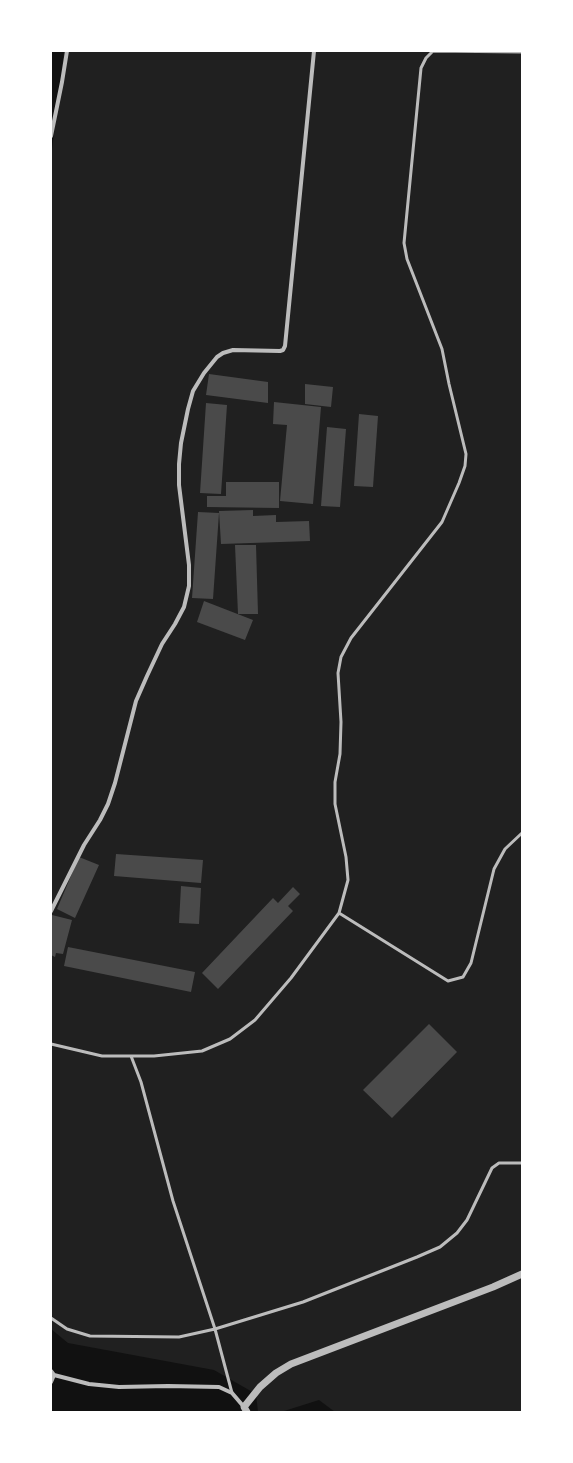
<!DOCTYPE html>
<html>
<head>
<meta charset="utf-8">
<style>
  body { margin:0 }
  #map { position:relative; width:573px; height:1463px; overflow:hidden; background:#111; font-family:Jost,sans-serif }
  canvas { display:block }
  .frame { position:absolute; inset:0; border:52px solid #fff; pointer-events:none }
</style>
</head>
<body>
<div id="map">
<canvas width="573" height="1463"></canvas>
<div class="frame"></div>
</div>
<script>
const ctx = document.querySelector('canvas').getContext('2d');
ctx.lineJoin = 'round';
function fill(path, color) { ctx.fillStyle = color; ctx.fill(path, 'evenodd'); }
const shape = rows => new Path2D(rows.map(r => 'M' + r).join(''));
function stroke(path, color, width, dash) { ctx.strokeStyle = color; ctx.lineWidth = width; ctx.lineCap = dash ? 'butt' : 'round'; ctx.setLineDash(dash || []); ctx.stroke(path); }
const green = shape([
  [64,51,522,51,522,1412,335,1412,319,1400,281,1412,258,1412,256,1394,214,1370,68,1343,51,1329,51,158]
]);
const building = shape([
  [209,374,268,382,268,403,206,395],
  [305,384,333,387,331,407,305,404],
  [274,402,321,407,313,504,280,501,287,425,273,424],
  [206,403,227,405,221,494,200,493],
  [359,414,378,416,373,487,354,486],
  [327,427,346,429,340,507,321,506],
  [226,482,279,482,279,508,207,507,207,496,226,496],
  [253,510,253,516,276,515,276,522,309,521,310,541,221,544,219,511],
  [198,512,219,513,213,599,192,598],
  [235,545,256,545,258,614,238,614],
  [204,601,253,620,245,640,197,622],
  [116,854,203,860,201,883,114,876],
  [79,857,99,865,75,918,57,909],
  [181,886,201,888,199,924,179,923],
  [293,887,300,894,288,906,293,911,218,989,202,973,273,898,278,903],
  [52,915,72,920,63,954,56,953,55,957,51,955],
  [68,947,195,972,191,992,64,966],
  [429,1024,457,1052,392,1118,363,1090]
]);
const service = shape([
  [339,913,448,981,463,977,471,963,494,869,505,849,522,833],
  [51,1044,102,1056,154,1056,202,1051,230,1039,255,1020,291,978,339,913,348,880,346,857,335,804,335,782,340,754,341,722,338,673,341,657,351,638,442,522,459,483,465,466,466,454,449,384,442,349,407,259,404,243,421,68,426,58,433,51,522,52],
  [131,1056,141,1082,173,1201,215,1329,232,1393],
  [51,1318,67,1329,90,1336,179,1337,215,1329,303,1302,417,1257,440,1247,457,1233,467,1220,492,1168,499,1163,522,1163]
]);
const minor = shape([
  [51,136,62,82,67,51],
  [51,911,84,845,100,820,108,804,115,783,136,701,147,676,162,644,175,624,184,607,189,586,189,565,179,485,179,464,181,443,188,409,193,391,204,373,217,357,223,353,233,350,280,351,283,350,285,346,314,51],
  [51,1371,54,1375,89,1384,119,1387,168,1386,219,1387,232,1393,244,1407],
  [51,1382,54,1375]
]);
const tertiary = shape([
  [247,1412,244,1407,260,1387,276,1373,291,1364,493,1287,522,1274]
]);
fill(green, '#202020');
fill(building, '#4a4a4a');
stroke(service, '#bcbcbc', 3);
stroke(minor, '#bcbcbc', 4);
stroke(tertiary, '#bcbcbc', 7);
</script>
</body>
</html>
